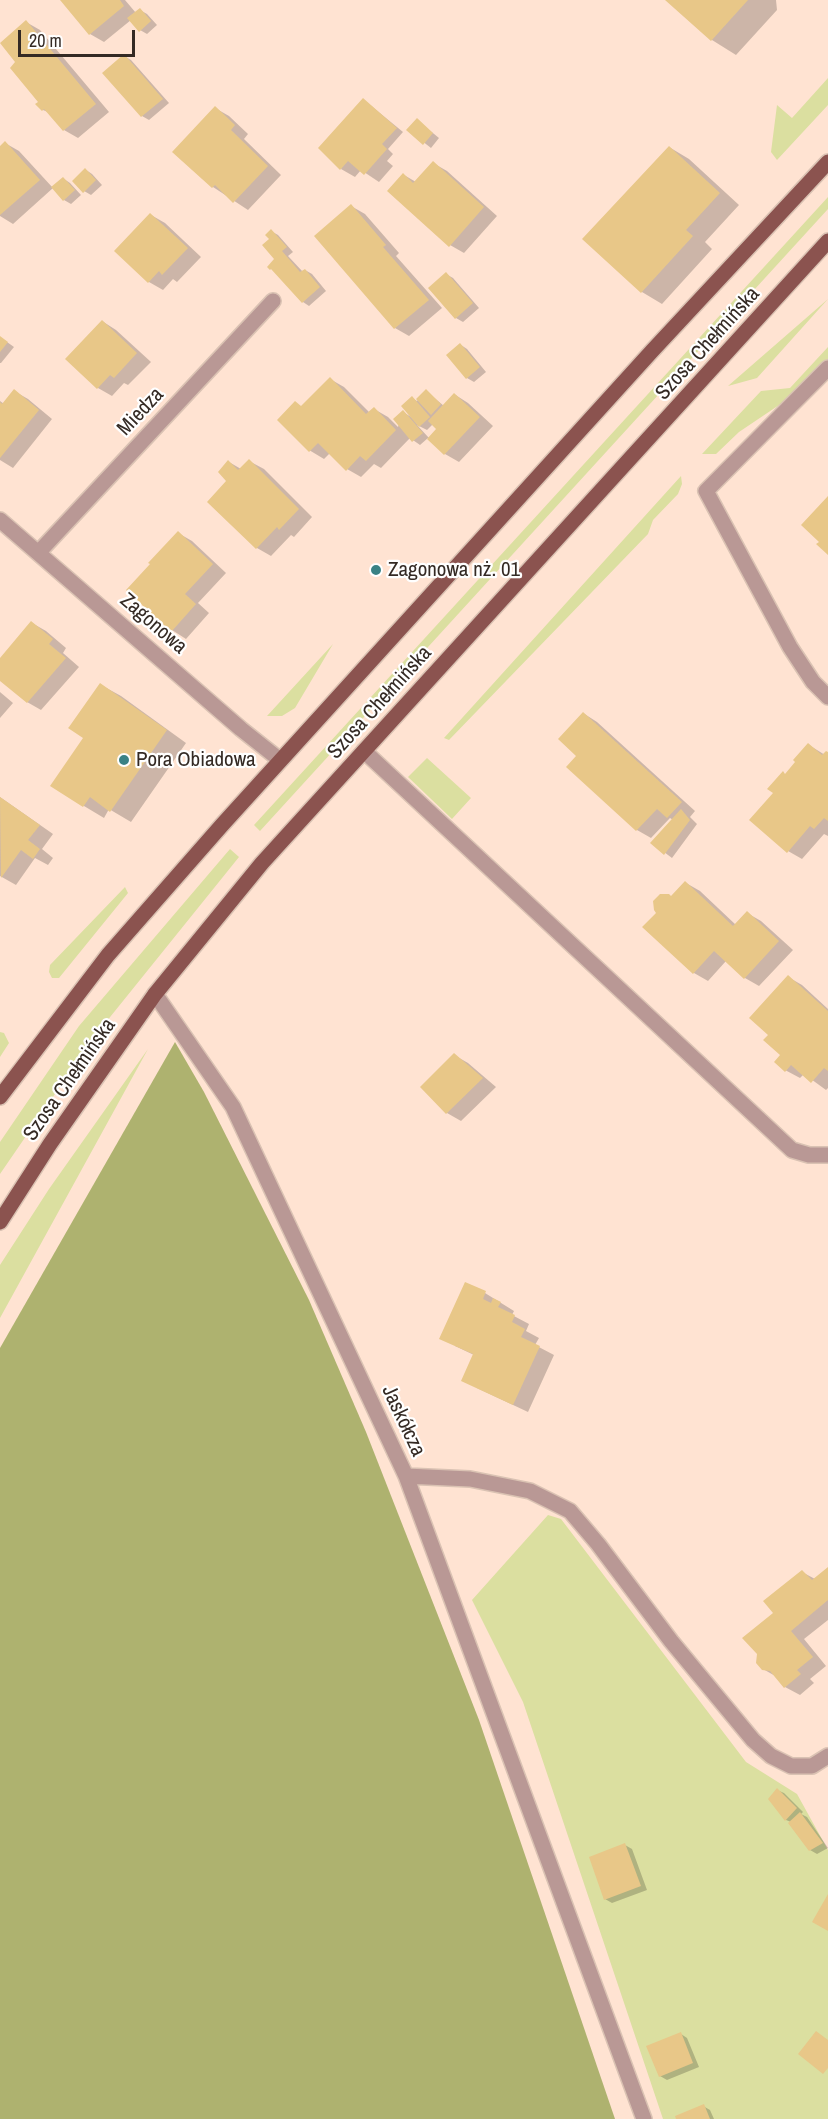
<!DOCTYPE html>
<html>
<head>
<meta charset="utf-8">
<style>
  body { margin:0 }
  #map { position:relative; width:828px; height:2119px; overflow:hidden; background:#ffe3d2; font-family:"Archivo Narrow",sans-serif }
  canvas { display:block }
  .scale { position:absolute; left:18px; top:30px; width:117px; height:27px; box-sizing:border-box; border:3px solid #342a24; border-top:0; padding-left:8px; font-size:18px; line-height:21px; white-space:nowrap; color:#342a24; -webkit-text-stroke:4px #fff; paint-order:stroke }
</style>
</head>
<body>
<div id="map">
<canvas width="828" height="2119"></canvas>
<div class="scale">20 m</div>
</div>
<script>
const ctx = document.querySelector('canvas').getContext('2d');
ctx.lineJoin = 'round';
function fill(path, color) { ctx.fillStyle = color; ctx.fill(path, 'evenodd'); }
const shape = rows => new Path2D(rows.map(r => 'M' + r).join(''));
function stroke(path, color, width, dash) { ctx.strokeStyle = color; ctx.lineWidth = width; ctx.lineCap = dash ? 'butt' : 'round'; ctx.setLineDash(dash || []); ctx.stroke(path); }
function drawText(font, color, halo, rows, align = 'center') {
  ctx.font = font + ' "Archivo Narrow",sans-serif'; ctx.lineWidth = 4.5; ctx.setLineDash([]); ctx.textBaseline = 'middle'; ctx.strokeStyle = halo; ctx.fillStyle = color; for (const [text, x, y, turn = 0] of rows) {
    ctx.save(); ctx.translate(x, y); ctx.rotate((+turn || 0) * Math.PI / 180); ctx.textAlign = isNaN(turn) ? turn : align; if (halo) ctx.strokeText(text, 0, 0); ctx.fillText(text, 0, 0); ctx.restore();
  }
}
const green = shape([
  [828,78,828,105,777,160,771,152,777,105,792,118],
  [828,197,828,209,260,831,254,825],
  [828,299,757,378,728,386],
  [828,347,828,360,797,393,739,432,716,454,702,454,761,391,790,388],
  [681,476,682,484,678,494,653,520,648,534,449,740,444,738],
  [333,644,295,708,282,716,267,716],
  [427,758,471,798,452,819,408,777],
  [230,849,239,857,94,1037,0,1174,0,1142,79,1026],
  [125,887,128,893,59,978,52,978,49,972,50,965],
  [0,1032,4,1033,9,1043,0,1057],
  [148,1049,0,1318,0,1265,49,1189],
  [548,1515,561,1519,746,1762,797,1794,828,1850,828,2119,663,2119,523,1702,472,1600]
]);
const forest = shape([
  [175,1042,204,1092,309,1300,366,1432,479,1720,615,2119,0,2119,0,1348]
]);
const shadow = shape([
  [62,0,125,0,136,13,140,10,147,14,157,25,147,34,140,30,131,20,104,42,90,34],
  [667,0,776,0,777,10,736,55,712,40],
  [26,22,40,30,109,112,78,138,64,130,50,113,43,110,17,62],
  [124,56,131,60,169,103,149,120,142,116,105,73],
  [364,100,403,132,388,149,393,154,387,161,393,166,379,182,361,170,355,177,341,169],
  [215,108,229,116,248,134,244,139,281,175,248,210,213,187],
  [417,120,439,138,431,148,408,130],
  [5,143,19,151,53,188,64,179,70,183,81,195,71,204,64,200,53,188,13,224,0,216,0,148],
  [669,147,689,159,739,205,705,242,712,249,662,304,642,292,584,239],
  [433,163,447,171,497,216,464,253,450,245,404,175,416,182],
  [86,170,92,174,102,185,91,195,84,191],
  [351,206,365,214,399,253,396,256,442,308,409,336,395,328,316,237],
  [151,215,165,223,201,257,177,282,173,279,163,290,149,282],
  [271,231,278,235,293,252,288,256,303,272,305,270,312,274,326,291,309,306,303,302,276,259,271,239],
  [446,274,453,278,479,308,463,322,456,318],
  [102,321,116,330,151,362,128,385,124,383,112,396,98,388],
  [0,337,14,347,1,363,0,363],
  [461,345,467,349,486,372,474,382,467,378],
  [330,379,344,387,370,413,374,409,388,417,398,427,403,412,413,418,412,398,417,401,426,391,444,406,454,394,468,403,493,426,459,462,445,454,428,438,420,445,410,438,381,468,374,464,361,477,347,469,330,453,324,459,309,450,296,403,302,407],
  [433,424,438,429,429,438,417,425,427,430],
  [14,391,28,399,52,419,13,468,0,460,0,401,4,404],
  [249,461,264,469,312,517,294,537,291,535,271,556,257,548,229,462,241,469],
  [178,533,192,541,226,573,198,603,209,613,186,639,172,630],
  [32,623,46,631,66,648,63,653,79,667,41,710,27,702,0,679,0,660],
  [101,685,121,696,186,743,131,822,109,809,104,818,84,806,85,738],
  [0,692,13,703,0,718],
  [583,713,597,722,695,811,690,817,697,824,672,858,652,843,673,820,670,818,651,838,637,830,578,755],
  [809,745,825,755,828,753,828,836,824,834,802,859,788,851,775,793],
  [0,797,53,834,42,849,53,858,48,865,35,858,16,885,0,876],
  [686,883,700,891,736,925,747,913,761,921,793,950,759,986,745,978,726,961,708,981,694,973,672,898],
  [788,977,802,985,828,1009,828,1088,826,1090,804,1074,800,1078,785,1070,783,1055,770,1035],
  [454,1055,468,1063,496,1087,461,1121,447,1113],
  [466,1284,485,1293,514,1311,512,1315,529,1324,526,1331,539,1338,535,1345,554,1355,528,1412,477,1388,474,1355,455,1346],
  [828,1569,828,1620,804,1639,826,1666,810,1679,814,1683,800,1695,785,1687,777,1677,763,1669,775,1613,802,1572,815,1579],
  [777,1790,784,1793,803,1812,801,1814,807,1817,828,1848,817,1854,810,1850,791,1822,786,1820],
  [625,1845,632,1849,647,1890,612,1903,605,1899],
  [681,2034,687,2038,699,2067,667,2080,660,2076],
  [703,2106,710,2110,714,2119,678,2119]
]);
const building = shape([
  [60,0,120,0,124,6,89,35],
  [665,0,748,0,711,41],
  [140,8,151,21,139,32,127,18],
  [26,20,96,104,63,131,44,109,42,111,35,104,38,102,10,68,15,62,0,43],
  [124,54,163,99,141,117,102,73],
  [363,98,397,128,382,144,387,149,364,175,348,161,340,170,318,148],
  [215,106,235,125,231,130,268,166,233,203,215,185,212,188,172,152],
  [417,118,433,133,423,145,406,130],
  [5,141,40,180,0,215,0,146],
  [669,146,720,193,686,230,693,236,641,293,582,239],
  [433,161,484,207,449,247,387,191,403,173,413,183],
  [85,168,96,180,83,193,72,181],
  [63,177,75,190,63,201,51,187],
  [351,204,386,245,383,247,429,300,394,329,314,236],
  [150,213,188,248,162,275,159,271,148,283,114,251],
  [271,229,287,247,282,251,300,272,305,269,320,287,302,303,271,269,270,270,267,267,274,259,262,245,269,239,265,235],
  [446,272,473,303,455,319,428,288],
  [102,320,137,353,114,378,110,375,97,389,65,359],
  [0,336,8,342,0,352],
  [460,343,480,367,466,379,446,355],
  [330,377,366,414,374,407,396,430,366,461,360,456,346,471,318,443,309,452,277,420,295,401,301,406],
  [14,389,39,410,0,458,0,402,2,404],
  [426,389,441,404,431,415,416,399],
  [454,393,480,417,444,455,427,439,436,429,428,421],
  [412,396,430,417,419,427,401,406],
  [403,410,423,433,412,442,393,419],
  [249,459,299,509,279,530,277,527,256,549,207,502,226,481,218,472,228,460,238,470],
  [828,496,828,555,816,544,819,542,801,525],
  [178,531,213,564,185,594,196,604,171,632,126,590,150,564,148,563],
  [31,621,53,639,49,644,66,658,27,703,0,681,0,658],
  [100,683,167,730,110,812,90,797,83,807,50,786,83,738,68,728,69,727],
  [583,712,682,802,667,818,657,809,636,831,566,767,576,756,558,739],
  [808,743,822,755,826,751,828,752,828,821,824,818,814,829,810,826,787,853,749,820,773,793,767,789,783,771,785,774,795,762,793,760],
  [0,797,40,825,28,840,40,849,33,859,21,850,1,878],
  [681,809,690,820,664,855,650,843],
  [685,881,733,926,747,911,779,941,744,979,714,951,693,974,642,927,656,913,654,910,653,901,660,894,669,894,671,896],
  [788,975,828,1011,828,1071,824,1068,811,1083,791,1065,785,1072,774,1062,780,1055,763,1040,768,1035,749,1018],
  [454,1053,483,1078,446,1114,420,1087],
  [465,1282,486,1291,483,1299,491,1303,493,1298,501,1302,498,1307,515,1315,512,1322,525,1329,521,1337,540,1346,513,1405,461,1381,473,1354,439,1339],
  [828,1567,828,1600,791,1631,813,1657,797,1670,801,1674,784,1688,770,1671,762,1670,756,1663,757,1654,742,1638,773,1613,763,1601,802,1570,812,1580],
  [777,1788,797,1808,785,1821,768,1799],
  [800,1812,823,1843,809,1851,788,1823],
  [625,1843,641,1886,604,1900,589,1857],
  [828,1894,828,1931,812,1922],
  [816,2031,828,2040,828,2068,823,2074,798,2054],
  [681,2032,693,2063,659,2077,646,2046],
  [704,2104,710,2119,676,2119,675,2116]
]);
const minor = shape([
  [828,368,706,491,790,647,813,682,828,697],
  [0,520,241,729,280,760],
  [39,552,273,301],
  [364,751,792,1150,809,1155,828,1155],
  [155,994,233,1107,406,1476,644,2119],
  [406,1476,470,1479,530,1491,570,1511,598,1544,671,1641,753,1740,771,1756,791,1766,812,1766,828,1756]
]);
const major = shape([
  [0,1097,108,955,222,825,652,351,828,162],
  [0,1222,50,1144,155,994,262,863,828,241]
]);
const markers = [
  [376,570,6,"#3a8285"],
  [124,760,6,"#3a8285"]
];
const streetNames = [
  ["Szosa Chełmińska",708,344,-48],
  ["Miedza",141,412,-47],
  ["Zagonowa",153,624,41],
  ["Szosa Chełmińska",380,703,-48],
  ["Szosa Chełmińska",70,1080,-55],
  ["Jaskółcza",403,1421,65]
];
const poiNames = [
  ["Zagonowa nż. 01",388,570],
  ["Pora Obiadowa",136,760]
];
fill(green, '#dbdfa0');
fill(forest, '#aeb26f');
fill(shadow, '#0003');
fill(building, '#e8c788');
stroke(minor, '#dac2b3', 18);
stroke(major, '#dac2b3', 18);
stroke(minor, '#b99895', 15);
stroke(major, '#8b534f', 15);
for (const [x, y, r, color] of markers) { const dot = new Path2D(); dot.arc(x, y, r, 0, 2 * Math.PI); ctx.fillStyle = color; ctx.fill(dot); stroke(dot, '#fff', 2); }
drawText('21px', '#342a24', '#fff', streetNames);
drawText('21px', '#342a24', '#fff', poiNames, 'left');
</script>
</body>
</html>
